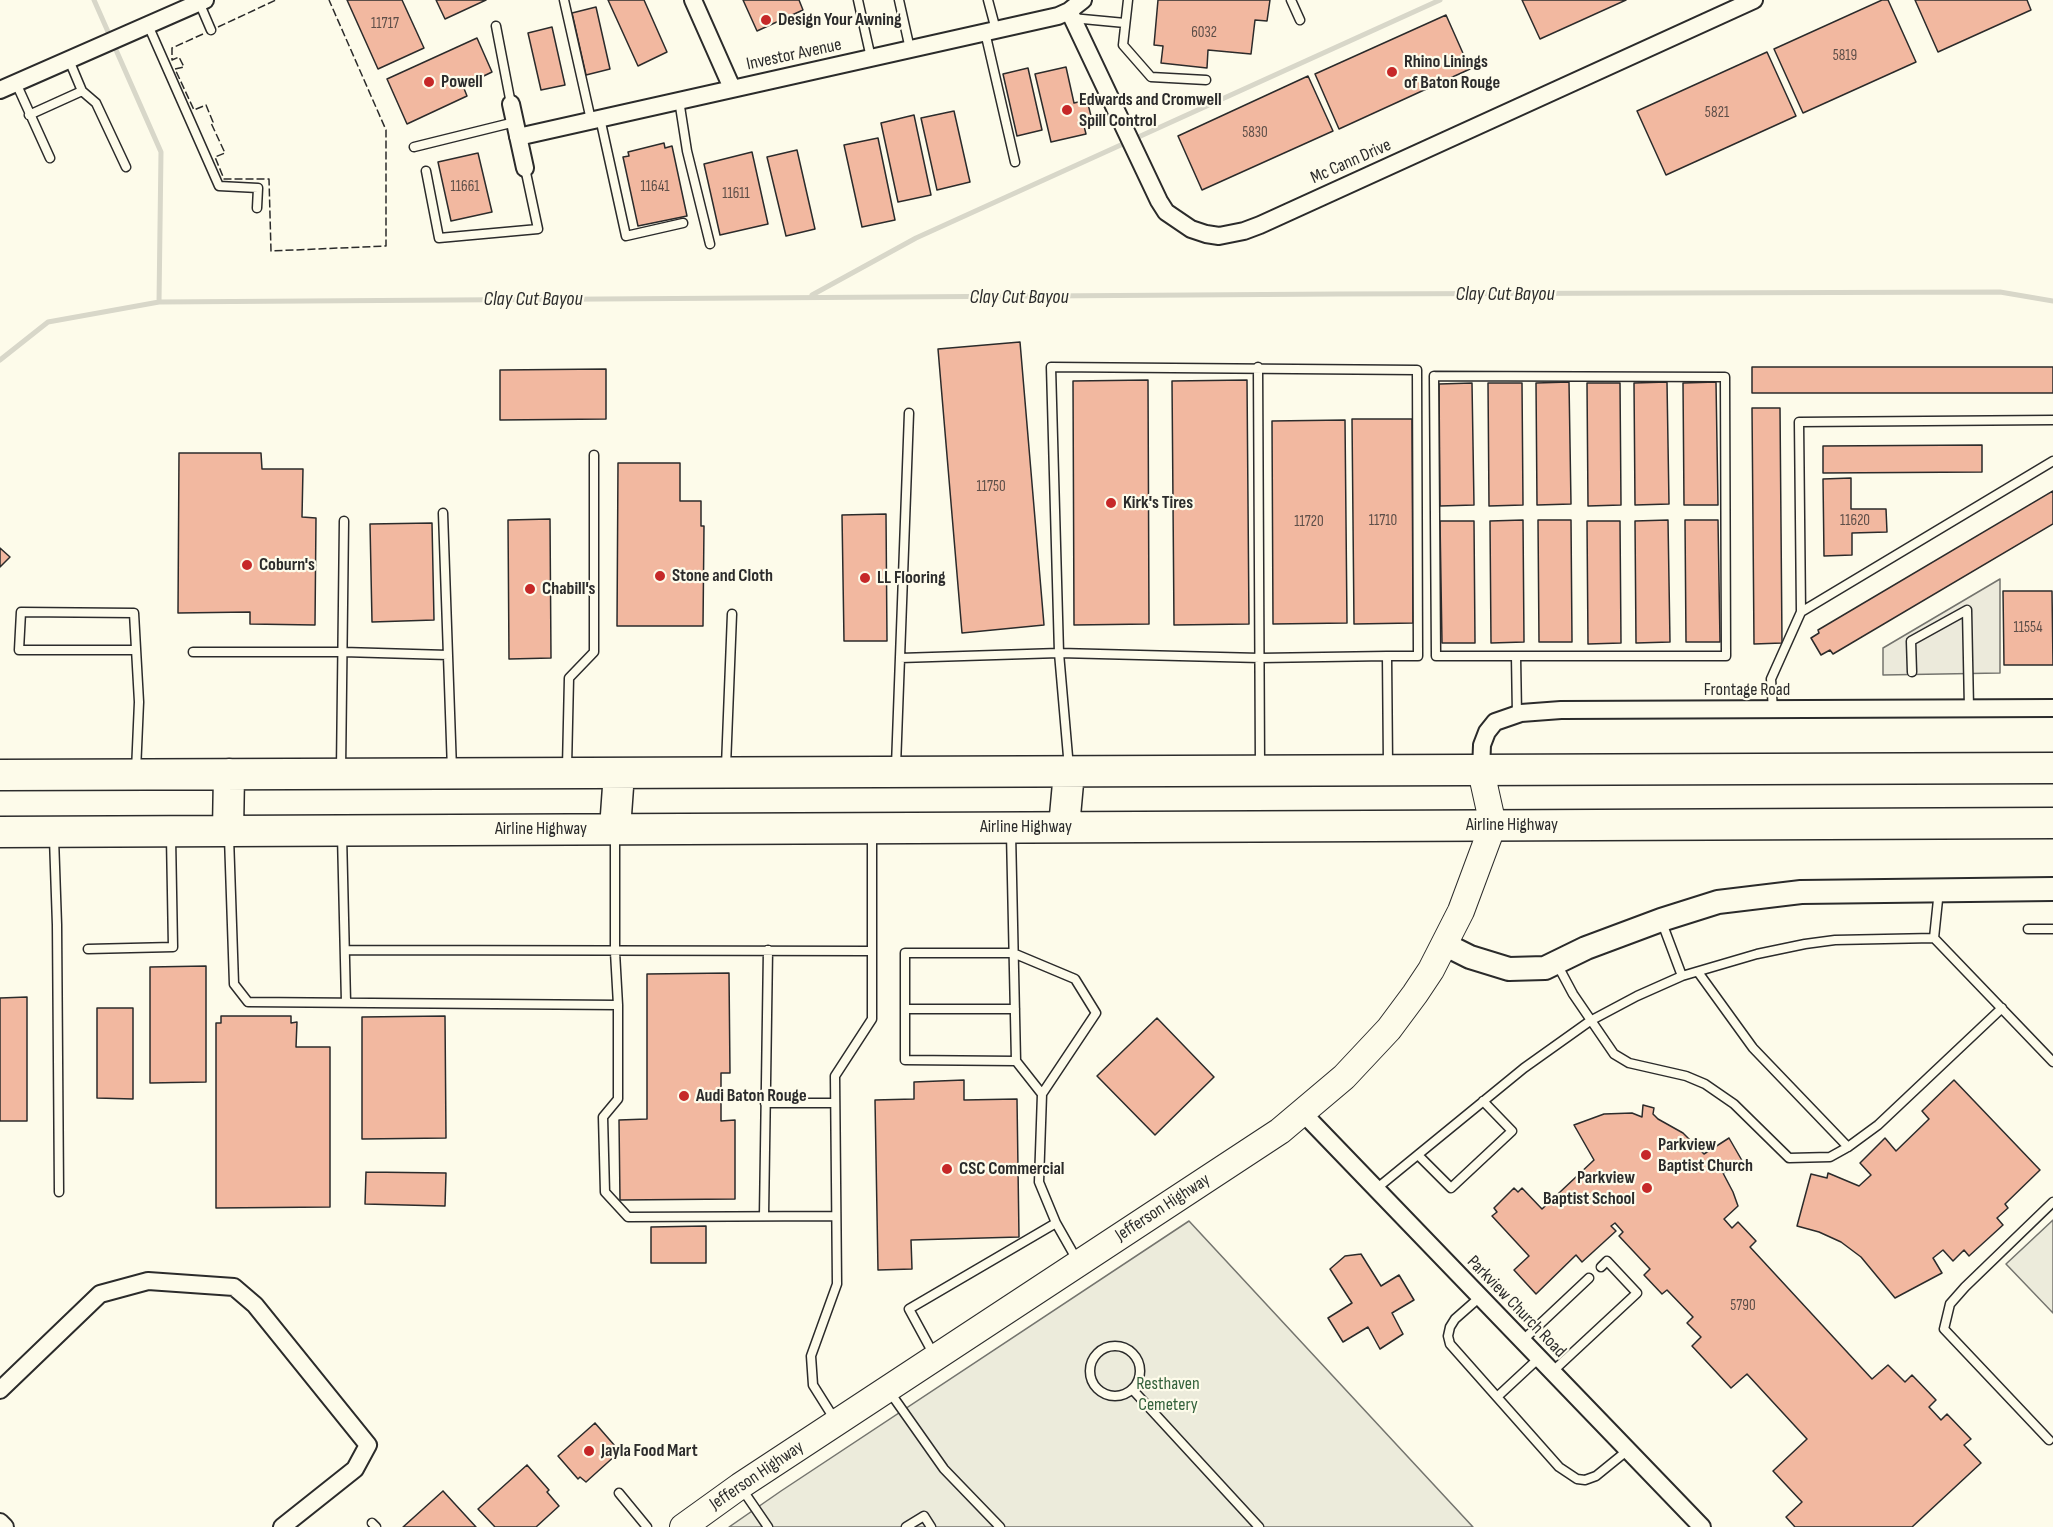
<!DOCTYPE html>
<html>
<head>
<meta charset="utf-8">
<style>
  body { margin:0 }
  canvas { display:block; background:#fdfbea }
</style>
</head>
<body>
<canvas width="2053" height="1527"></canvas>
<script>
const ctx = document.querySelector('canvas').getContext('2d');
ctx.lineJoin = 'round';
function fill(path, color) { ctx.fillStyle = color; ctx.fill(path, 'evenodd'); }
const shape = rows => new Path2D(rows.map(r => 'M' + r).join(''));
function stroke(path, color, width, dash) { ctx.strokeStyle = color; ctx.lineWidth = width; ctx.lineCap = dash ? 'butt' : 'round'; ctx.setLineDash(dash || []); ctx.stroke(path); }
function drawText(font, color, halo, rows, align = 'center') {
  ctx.font = font + ' "Sofia Sans Condensed",sans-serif'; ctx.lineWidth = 4.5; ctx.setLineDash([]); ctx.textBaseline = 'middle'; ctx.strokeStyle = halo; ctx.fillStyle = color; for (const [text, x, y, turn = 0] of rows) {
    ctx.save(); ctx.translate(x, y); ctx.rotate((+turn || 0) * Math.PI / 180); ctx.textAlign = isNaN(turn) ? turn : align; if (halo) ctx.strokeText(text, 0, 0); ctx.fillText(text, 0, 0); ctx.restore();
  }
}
const green = shape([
  [2053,1220,2053,1313,2006,1264,2053,1220],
  [1189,1221,1473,1527,729,1527,781,1491,1189,1221]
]);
const parking = shape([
  [2000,579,2000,673,1883,675,1883,648,2000,579]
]);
const stream = shape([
  [94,0,161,152,159,302],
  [812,295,916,238,1440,0],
  [0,360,48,322,159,302,1338,294,2000,292,2053,301]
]);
const building = shape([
  [347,0,402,0,424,48,378,69,347,0],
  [436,0,486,0,445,19,436,0],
  [608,0,644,0,667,52,638,66,608,0],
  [743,0,799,0,803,10,757,31,743,0],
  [1158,0,1270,0,1267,21,1255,20,1251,54,1208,50,1207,68,1161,63,1163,46,1154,45,1158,0],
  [1522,0,1626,0,1540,39,1522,0],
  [1882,0,1888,0,1916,62,1803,113,1774,49,1882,0],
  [1915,0,2027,0,2031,10,1938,52,1915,0],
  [596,7,610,69,586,75,572,13,596,7],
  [1446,15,1470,69,1339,129,1315,74,1446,15],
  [552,27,565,85,541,90,528,33,552,27],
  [477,38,492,72,463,86,467,96,407,124,387,79,477,38],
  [1767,52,1796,116,1666,175,1637,111,1767,52],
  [1066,67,1074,103,1087,100,1091,116,1082,118,1086,134,1051,142,1035,74,1066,67],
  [1028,68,1042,130,1017,136,1003,74,1028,68],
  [1308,76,1333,131,1202,190,1178,136,1308,76],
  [954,111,970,182,937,190,921,118,954,111],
  [914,115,931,195,898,202,881,123,914,115],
  [878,138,895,220,862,227,844,145,878,138],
  [664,143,665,148,672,146,687,216,638,226,623,157,629,156,628,152,664,143],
  [797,150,815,229,786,236,767,157,797,150],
  [752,152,768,224,720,235,704,164,752,152],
  [478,153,492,212,451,221,438,162,478,153],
  [1020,342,1044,625,962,633,938,349,1020,342],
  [1752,367,2053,367,2053,393,1752,393,1752,367],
  [606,369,606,419,500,420,500,370,606,369],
  [1148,380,1149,624,1074,625,1073,381,1148,380],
  [1247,380,1249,624,1174,625,1172,381,1247,380],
  [1569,382,1571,504,1537,505,1536,383,1569,382],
  [1667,382,1669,504,1635,505,1634,383,1667,382],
  [1716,382,1718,505,1684,505,1683,383,1716,382],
  [1472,383,1474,505,1440,506,1439,384,1472,383],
  [1488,383,1522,383,1523,505,1489,506,1488,383],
  [1587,383,1620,383,1621,505,1588,506,1587,383],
  [1752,408,1780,408,1782,643,1754,644,1752,408],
  [1352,419,1412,419,1413,623,1354,624,1352,419],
  [1345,420,1347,623,1273,624,1272,421,1345,420],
  [1982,445,1982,472,1823,473,1823,446,1982,445],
  [179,453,261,453,262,469,303,469,302,517,316,518,315,625,250,624,250,612,178,613,179,453],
  [618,463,680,463,680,501,701,501,701,526,704,526,703,626,617,626,618,463],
  [1851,478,1851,509,1886,509,1887,532,1852,533,1852,555,1824,556,1823,479,1851,478],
  [2053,491,2053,524,1833,654,1830,650,1821,655,1811,638,1819,633,1818,630,2053,491],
  [886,514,887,641,844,641,842,515,886,514],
  [550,519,551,658,509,659,508,520,550,519],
  [1523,520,1524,642,1491,643,1490,521,1523,520],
  [1538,520,1571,520,1572,642,1539,642,1538,520],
  [1668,520,1670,642,1636,643,1635,521,1668,520],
  [1685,520,1718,520,1720,642,1686,642,1685,520],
  [1440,521,1474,521,1475,643,1442,643,1440,521],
  [1587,521,1620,521,1621,643,1588,644,1587,521],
  [432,523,434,620,372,622,370,524,432,523],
  [0,548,10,557,0,567,0,548],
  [2003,591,2052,591,2053,665,2004,665,2003,591],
  [206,966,206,1082,150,1083,150,967,206,966],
  [729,973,730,1073,721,1073,721,1121,735,1120,735,1199,620,1200,619,1120,647,1119,647,974,729,973],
  [27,997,27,1121,0,1121,0,998,27,997],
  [97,1008,133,1008,133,1099,97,1098,97,1008],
  [221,1016,291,1016,291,1023,297,1022,296,1047,330,1047,330,1207,216,1208,216,1023,221,1023,221,1016],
  [445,1016,446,1138,362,1139,362,1017,445,1016],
  [1157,1018,1214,1077,1155,1135,1097,1076,1157,1018],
  [964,1080,964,1100,1017,1099,1019,1237,911,1240,912,1269,878,1270,875,1100,914,1099,914,1082,964,1080],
  [1954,1080,2040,1170,2005,1204,2008,1208,1997,1218,2003,1225,1969,1256,1964,1250,1953,1261,1943,1250,1933,1258,1942,1273,1895,1298,1861,1257,1841,1242,1819,1232,1797,1226,1811,1174,1827,1178,1828,1173,1859,1186,1871,1175,1860,1163,1885,1138,1896,1151,1929,1119,1922,1111,1954,1080],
  [1643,1105,1654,1108,1653,1114,1658,1119,1683,1133,1704,1154,1729,1138,1744,1164,1723,1173,1733,1192,1738,1206,1724,1219,1732,1228,1738,1222,1756,1241,1750,1247,1872,1379,1888,1365,1905,1382,1912,1375,1936,1400,1929,1407,1941,1420,1947,1414,1971,1439,1964,1445,1981,1463,1912,1527,1795,1527,1786,1517,1802,1502,1773,1471,1807,1439,1747,1374,1731,1388,1692,1346,1701,1337,1687,1323,1693,1317,1667,1290,1662,1294,1644,1275,1650,1269,1619,1236,1623,1232,1615,1223,1611,1226,1616,1231,1582,1262,1576,1255,1536,1294,1514,1270,1529,1256,1492,1216,1497,1212,1494,1208,1514,1188,1518,1192,1522,1188,1542,1209,1594,1160,1574,1125,1604,1114,1632,1113,1642,1117,1643,1105],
  [366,1172,446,1173,445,1206,365,1204,366,1172],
  [706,1226,706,1263,651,1263,651,1227,706,1226],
  [1361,1254,1381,1286,1399,1275,1414,1300,1392,1313,1403,1334,1380,1349,1368,1327,1343,1342,1328,1318,1352,1303,1330,1269,1345,1256,1361,1254],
  [595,1423,615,1446,612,1448,617,1454,586,1482,580,1477,578,1479,558,1456,595,1423],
  [527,1465,549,1490,547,1492,559,1506,536,1527,495,1527,478,1509,527,1465],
  [443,1491,476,1527,403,1527,443,1491]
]);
const lane = shape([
  [564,0,591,120],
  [858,0,871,58],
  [899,0,910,49],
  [988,0,996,30],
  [1128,0,1123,45,1151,77,1206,80],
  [1291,0,1300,20],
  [199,2,211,30],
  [1072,18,1125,23],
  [148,25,219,186,258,188,257,208],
  [496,26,511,104],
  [985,32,1015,162],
  [69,60,82,91,96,103,126,167],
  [16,83,50,158],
  [679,100,687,151,710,244],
  [29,115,82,91],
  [600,118,626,236,683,223],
  [414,147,515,122],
  [426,171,439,238,538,229,525,168],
  [1258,367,1260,766],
  [1434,376,1725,377,1726,656,1436,656,1434,376],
  [443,513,452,770],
  [1801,612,2053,461],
  [136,650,19,650,21,612,134,613,139,702,136,771],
  [193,652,343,652,448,655],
  [1516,656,1517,715],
  [900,658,1059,653,1260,658,1387,656],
  [1912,672,1911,641,1967,610,1969,708],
  [1773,710,1771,679,1801,612,1799,422,2053,420],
  [726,766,732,614],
  [896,766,909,413],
  [567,767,569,678,594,652,594,455],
  [1069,768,1059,653,1051,367,1417,370,1418,656,1387,656,1388,765],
  [341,770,344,521],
  [1011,833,1016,1061,1042,1094,1039,1182,1056,1223],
  [342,835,346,1002],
  [615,835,615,952,618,1005,618,1099,603,1117,605,1192,628,1217,836,1216],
  [229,837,234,984,248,1002,618,1005],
  [54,838,57,925,59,1192],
  [1661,920,1682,976],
  [2028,929,2053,929],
  [1934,938,1939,890],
  [88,949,173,947,171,837],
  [345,950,872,951],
  [1557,964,1573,994,1614,1054,1629,1063,1686,1076,1705,1084,1734,1104,1789,1158,1830,1157,1848,1147,1878,1125,2002,1008],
  [1698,972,1753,1048,1848,1147],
  [905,1009,1015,1009],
  [1016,1061,905,1060,905,953,1013,953,1075,979,1096,1013,1042,1094],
  [765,1103,835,1103],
  [1418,1155,1451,1188,1512,1131,1483,1101],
  [1376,1189,1524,1068,1590,1021,1637,996,1682,976,1757,954,1805,944,1835,940,1934,938,2053,1062],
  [764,1216,768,950],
  [1480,1297,1455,1319,1450,1327,1448,1336,1450,1344,1559,1467,1577,1479,1585,1480,1596,1476,1628,1450],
  [1522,1341,1589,1278],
  '1090 1371a25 25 0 1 1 50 0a25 25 0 1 1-50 0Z',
  [934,1355,909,1309,1056,1223,1077,1260],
  [1552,1372,1637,1293,1607,1261,1601,1267],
  [1132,1389,1259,1527],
  [889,1391,944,1469,1000,1527],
  [1497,1397,1539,1358],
  [835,1420,813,1385,811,1356,837,1284,835,1076,872,1019,872,834],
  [2049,1440,1944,1329,1950,1304,1965,1287,2053,1202],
  [742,1489,768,1527],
  [619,1493,647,1527],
  [372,1523,376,1527],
  [906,1527,924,1516,931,1527]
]);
const street = shape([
  [693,0,732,88],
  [1069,11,1159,201,1166,212,1191,229,1206,234,1219,236,1244,231,1260,225,1754,0],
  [0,90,205,0],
  [511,104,525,168],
  [518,137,1058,16,1069,11,1083,0],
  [1481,771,1482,745,1487,732,1495,722,1521,713,1561,710,2053,708],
  [1303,1113,1702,1527],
  [0,1390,100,1294,148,1281,234,1287,255,1305,368,1445,355,1469,282,1527],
  [0,1522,5,1527]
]);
const secondary = shape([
  [1444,944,1470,957,1509,969,1545,968,1586,948,1661,920,1718,902,1801,892,2053,889]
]);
const primary = shape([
  [683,1527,740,1486,1280,1131,1344,1077,1389,1029,1415,994,1431,970,1461,911,1493,825,1481,771]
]);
const highway = shape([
  [0,775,2053,768],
  [1064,827,1069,772],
  [615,829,619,773],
  [228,831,229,774],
  [0,832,2053,823]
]);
const fence = shape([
  [218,27,276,0],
  [203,34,172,48,172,60,179,57,184,67,175,69,194,110,206,105,213,122,211,123,225,153,215,157,224,179,269,179,271,251,386,246,386,130,329,0]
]);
const markers = [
  [766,20,6,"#c62828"],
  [1392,72,6,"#c62828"],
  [429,82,6,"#c62828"],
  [1067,110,6,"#c62828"],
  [1111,503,6,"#c62828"],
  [247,565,6,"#c62828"],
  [660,576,6,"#c62828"],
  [865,578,6,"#c62828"],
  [530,589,6,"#c62828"],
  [684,1096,6,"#c62828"],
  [1646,1155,6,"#c62828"],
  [947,1169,6,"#c62828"],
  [1647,1188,6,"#c62828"],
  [589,1451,6,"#c62828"]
];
const numberNames = [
  ["11717",385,24],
  ["6032",1204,33],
  ["5819",1845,56],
  ["5821",1717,113],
  ["5830",1255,133],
  ["11661",465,187],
  ["11641",655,187],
  ["11611",736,194],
  ["11750",991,487],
  ["11710",1383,521],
  ["11620",1855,521],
  ["11720",1309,522],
  ["11554",2028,628],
  ["5790",1743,1306]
];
const poiNames = [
  ["Design Your Awning",778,20],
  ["Rhino Linings",1404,62],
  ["of Baton Rouge",1404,83],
  ["Powell",441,82],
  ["Edwards and Cromwell",1079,100],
  ["Spill Control",1079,121],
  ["Kirk's Tires",1123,503],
  ["Coburn's",259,565],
  ["Stone and Cloth",672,576],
  ["LL Flooring",877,578],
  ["Chabill's",542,589],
  ["Audi Baton Rouge",696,1096],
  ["Parkview",1658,1145],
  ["Baptist Church",1658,1166],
  ["CSC Commercial",959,1169],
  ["Parkview",1635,1178,"right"],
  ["Baptist School",1635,1199,"right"],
  ["Jayla Food Mart",601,1451]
];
const streetNames = [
  ["Investor Avenue",794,55,-12],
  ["Mc Cann Drive",1351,162,-24],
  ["Frontage Road",1747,690],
  ["Airline Highway",1512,825],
  ["Airline Highway",1026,827],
  ["Airline Highway",541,829],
  ["Jefferson Highway",1163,1208,-33],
  ["Parkview Church Road",1516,1307,46],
  ["Jefferson Highway",757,1476,-34]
];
const parkNames = [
  ["Resthaven",1168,1384],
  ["Cemetery",1168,1405]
];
const waterNames = [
  ["Clay Cut Bayou",1505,295],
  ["Clay Cut Bayou",1019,298],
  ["Clay Cut Bayou",533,300]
];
fill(green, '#ecebdb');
stroke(green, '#74746e', 1.5);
fill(parking, '#eceadb');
stroke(parking, '#74746e', 1.5);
stroke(stream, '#d8d7c9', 5);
fill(building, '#f2b8a0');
stroke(building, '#2b2b2b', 1.5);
stroke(lane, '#2b2b2b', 11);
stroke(street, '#2b2b2b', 20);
stroke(secondary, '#2b2b2b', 26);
stroke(primary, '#2b2b2b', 28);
stroke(highway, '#2b2b2b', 33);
stroke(lane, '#fdfbea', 8);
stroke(street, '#fdfbea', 16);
stroke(secondary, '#fdfbea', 22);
stroke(primary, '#fdfbea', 26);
stroke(highway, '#fdfbea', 30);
stroke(fence, '#2b2b2b', 1.5, [8, 3]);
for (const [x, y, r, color] of markers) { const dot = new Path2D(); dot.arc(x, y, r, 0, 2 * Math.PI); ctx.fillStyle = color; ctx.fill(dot); stroke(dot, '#fdfbea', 2); }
drawText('15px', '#5d4e48', null, numberNames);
drawText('bold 18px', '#2b2b2b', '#fdfbea', poiNames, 'left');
drawText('18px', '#2b2b2b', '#fdfbea', streetNames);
drawText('18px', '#34623c', '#fdfbea', parkNames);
drawText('italic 20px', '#2b2b2b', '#fdfbea', waterNames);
</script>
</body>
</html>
